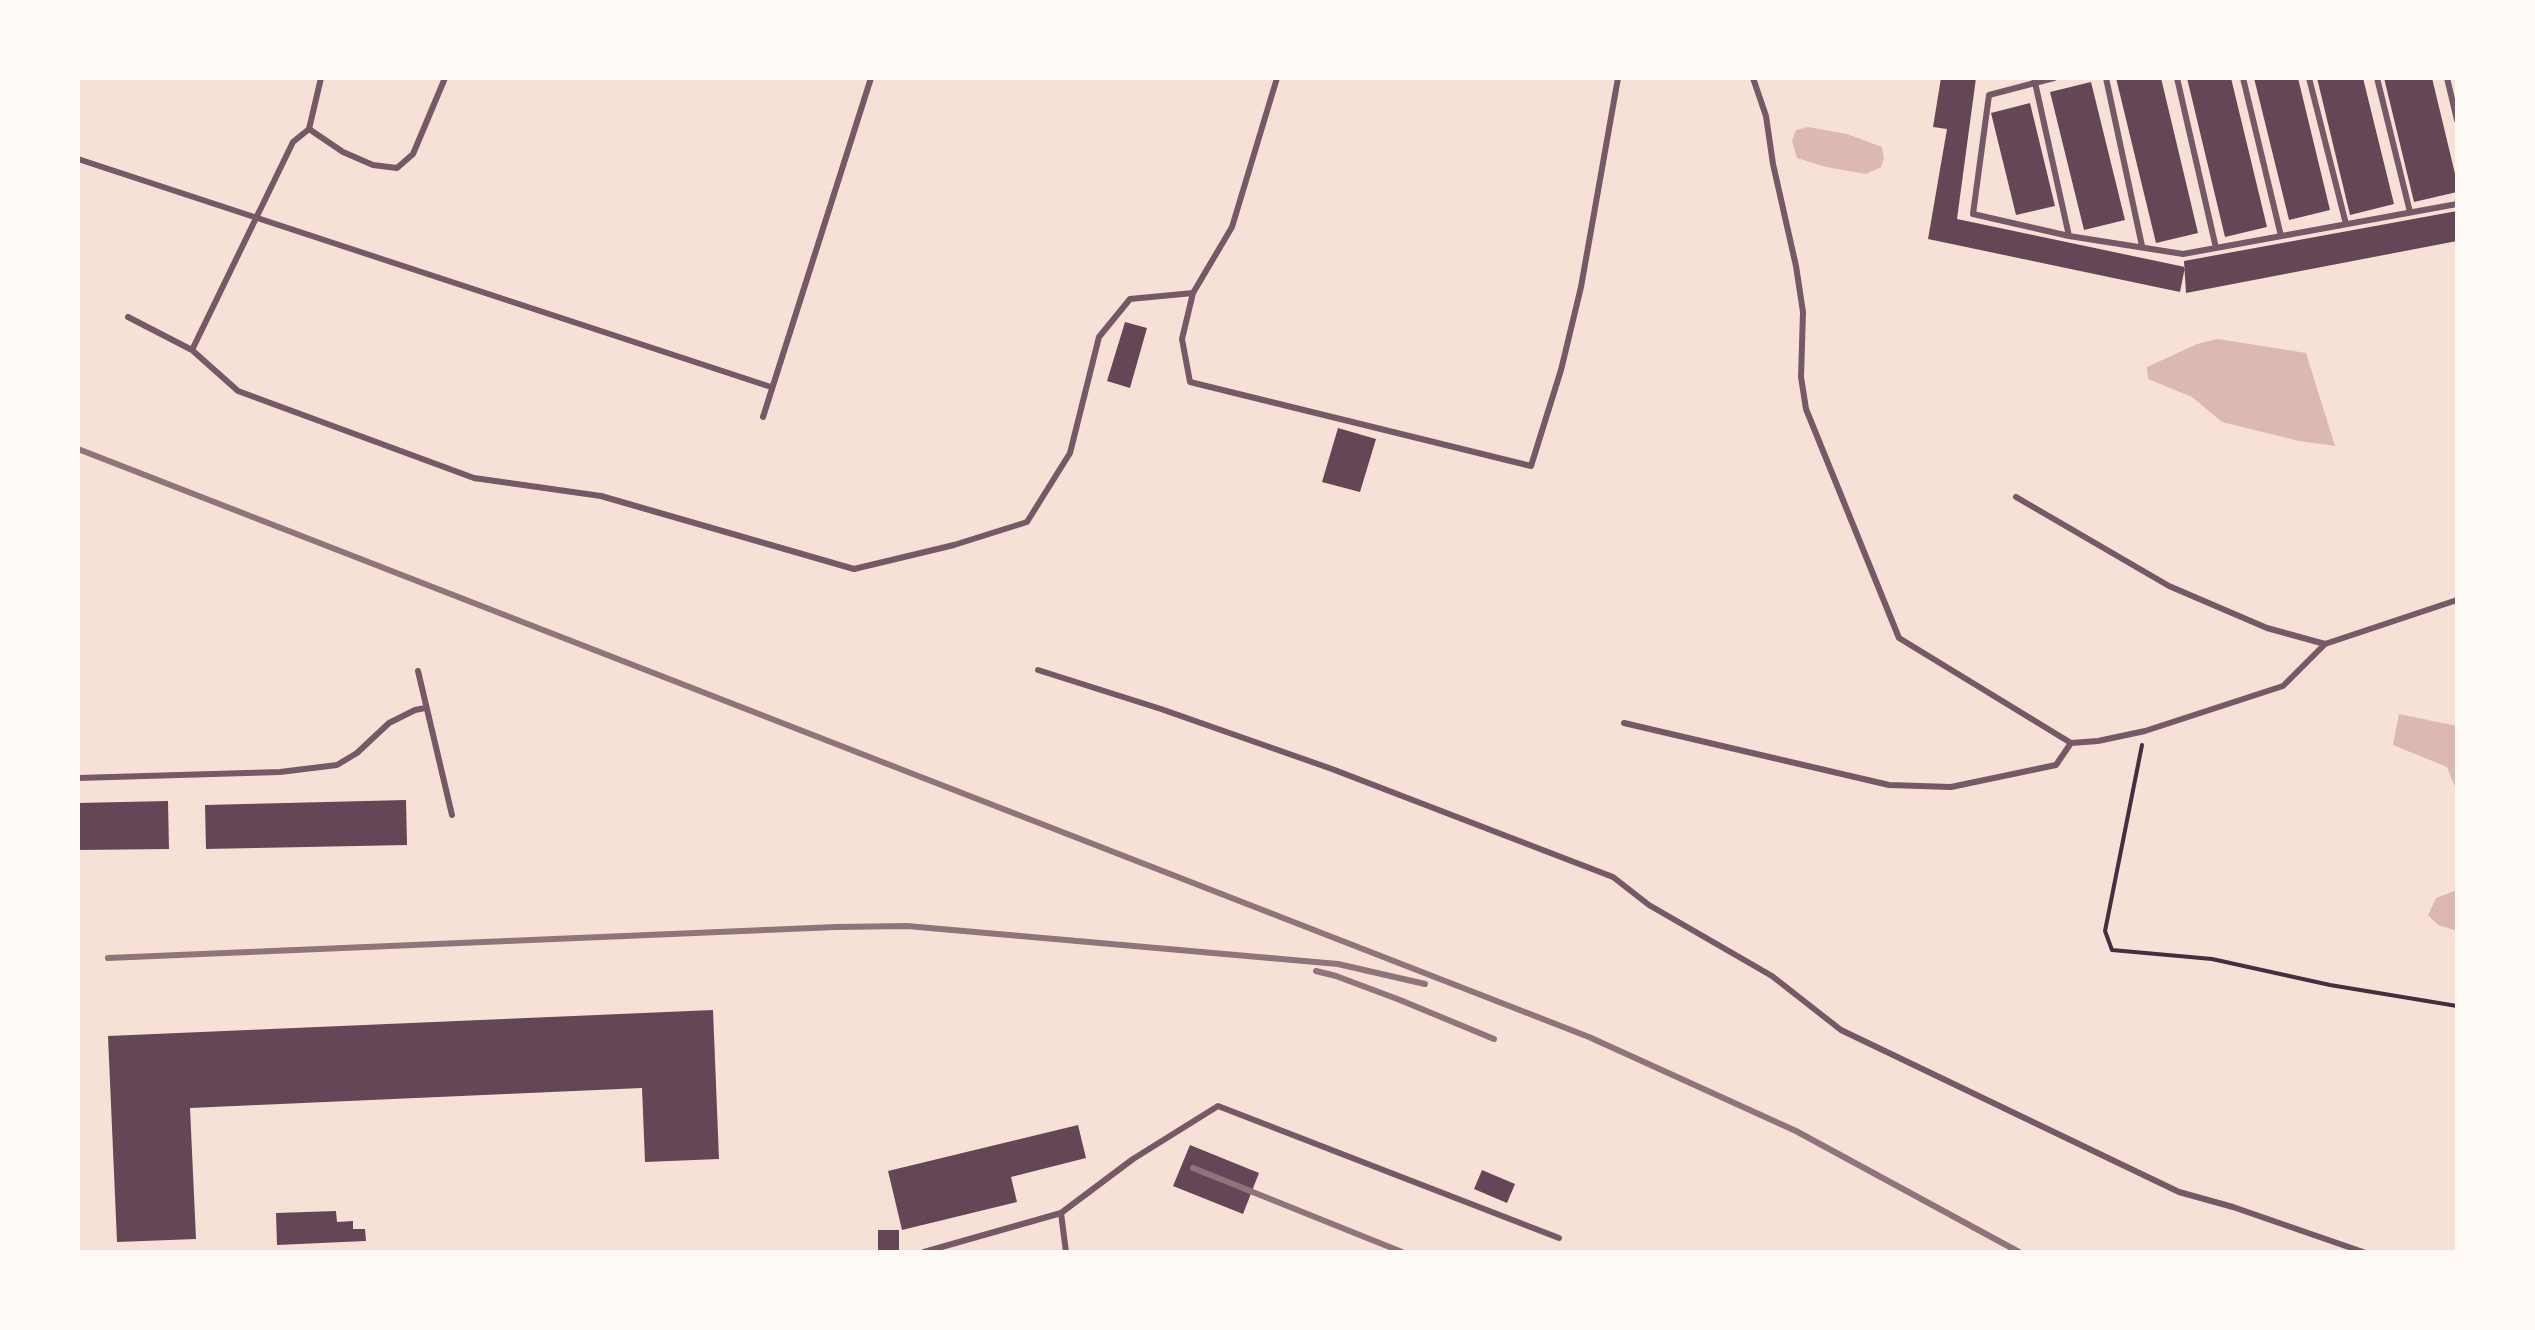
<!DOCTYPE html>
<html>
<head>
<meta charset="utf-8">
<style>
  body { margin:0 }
  #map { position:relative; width:2535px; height:1330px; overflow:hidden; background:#f7e1d7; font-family:Lora,serif }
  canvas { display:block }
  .frame { position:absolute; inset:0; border:80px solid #fffaf5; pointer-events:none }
</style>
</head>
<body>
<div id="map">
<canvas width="2535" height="1330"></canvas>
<div class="frame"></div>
</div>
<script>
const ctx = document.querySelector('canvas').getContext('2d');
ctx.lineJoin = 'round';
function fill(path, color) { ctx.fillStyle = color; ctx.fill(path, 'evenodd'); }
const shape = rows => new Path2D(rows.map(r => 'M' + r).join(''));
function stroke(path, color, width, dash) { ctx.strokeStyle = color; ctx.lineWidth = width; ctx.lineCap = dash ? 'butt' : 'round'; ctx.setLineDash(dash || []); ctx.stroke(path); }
const water = shape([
  [1808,127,1847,134,1882,147,1884,158,1881,167,1866,174,1826,167,1797,158,1792,141,1796,130],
  [2218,339,2306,353,2335,446,2299,441,2222,422,2192,397,2148,379,2147,367,2197,344],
  [2399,714,2457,726,2457,792,2447,767,2393,745],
  [2457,890,2457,931,2438,925,2428,915,2436,898]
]);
const building = shape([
  [1941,78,1976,78,1957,219,2185,267,2180,292,1928,239,1947,129,1933,127],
  [2116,78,2161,78,2198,233,2156,243],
  [2187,78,2231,78,2267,227,2225,237],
  [2254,78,2298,78,2330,210,2289,220],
  [2317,78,2363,78,2394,204,2350,215],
  [2384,78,2432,78,2457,182,2457,192,2414,202],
  [2091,82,2125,220,2084,230,2050,92],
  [2030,103,2055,206,2016,215,1991,113],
  [2457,211,2457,241,2186,293,2184,261],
  [1125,322,1147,328,1130,388,1107,381],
  [1338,428,1376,439,1360,492,1322,482],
  [406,800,407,845,206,849,205,805],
  [168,801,169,849,78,850,78,803],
  [713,1010,719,1159,645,1162,642,1088,190,1108,196,1239,117,1242,108,1036],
  [1078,1125,1086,1158,1011,1177,1017,1202,902,1230,888,1171],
  [1190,1145,1259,1173,1243,1214,1173,1186],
  [1482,1170,1515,1184,1507,1203,1474,1189],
  [336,1211,337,1222,353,1221,353,1229,365,1229,366,1241,277,1245,276,1213],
  [878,1230,899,1230,899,1252,878,1252]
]);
const path = shape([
  [2142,745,2105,931,2112,950,2212,959,2330,985,2457,1006]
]);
const service = shape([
  [1277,78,1232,227,1193,293,1182,339,1190,382,1531,466,1561,370,1581,287,1618,78],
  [1753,78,1766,116,1773,164,1796,266,1803,312,1801,377,1806,409,1899,638,2071,743],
  [2034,78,2069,236],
  [2054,78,1989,95,1973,214,2069,236,2183,254,2457,204],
  [2106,78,2142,246],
  [2177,78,2216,248],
  [2243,78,2281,236],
  [2309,78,2346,224],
  [2377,78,2410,212],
  [2447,78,2457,120],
  [309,129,343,152,373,165,397,168,413,154,445,78],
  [78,159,771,387],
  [128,317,192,350,238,391,474,478,601,496,854,569,954,545,1027,522,1070,453,1099,337,1130,299,1193,293],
  [192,350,293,142,309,129,321,78],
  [763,417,871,78],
  [2016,497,2169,586,2267,628,2325,644,2457,600],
  [1038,670,1161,709,1332,769,1613,877,1649,905,1772,976,1841,1030,2179,1192,2233,1207,2363,1252],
  [418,671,452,815],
  [1624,723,1889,785,1951,787,2056,765,2071,743,2098,741,2145,731,2283,686,2325,644],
  [78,778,280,772,337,765,357,753,389,723,415,710,425,708],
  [1061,1213,1066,1252],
  [924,1252,1061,1213,1133,1159,1218,1106,1559,1238]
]);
const rail = shape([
  [78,449,1589,1037,1796,1131,2019,1252],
  [108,958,836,927,907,926,1338,964,1425,984],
  [1316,971,1336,976,1400,1000,1494,1039],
  [1193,1168,1402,1252]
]);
fill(water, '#dcb8b0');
fill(building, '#644757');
stroke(path, '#4a2c40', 4);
stroke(service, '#755966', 6);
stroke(rail, '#8f747c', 6);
</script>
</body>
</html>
